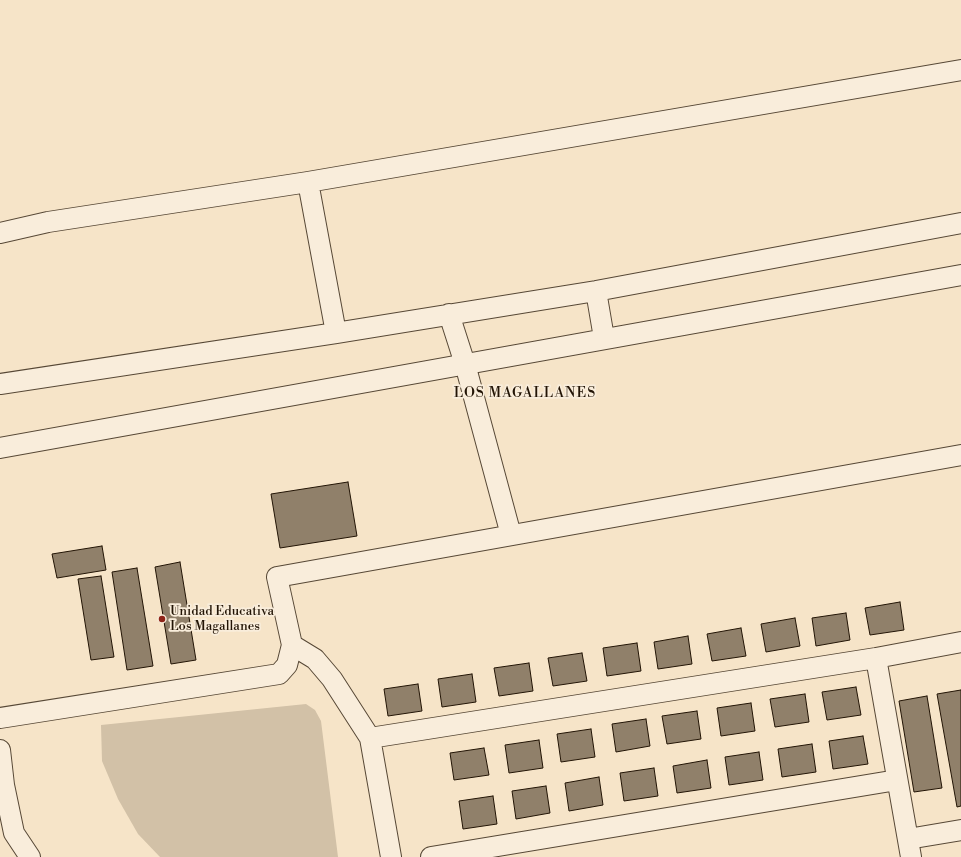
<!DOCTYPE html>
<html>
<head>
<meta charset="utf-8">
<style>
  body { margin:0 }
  canvas { display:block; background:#f6e4c8 }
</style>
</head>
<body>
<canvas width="961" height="857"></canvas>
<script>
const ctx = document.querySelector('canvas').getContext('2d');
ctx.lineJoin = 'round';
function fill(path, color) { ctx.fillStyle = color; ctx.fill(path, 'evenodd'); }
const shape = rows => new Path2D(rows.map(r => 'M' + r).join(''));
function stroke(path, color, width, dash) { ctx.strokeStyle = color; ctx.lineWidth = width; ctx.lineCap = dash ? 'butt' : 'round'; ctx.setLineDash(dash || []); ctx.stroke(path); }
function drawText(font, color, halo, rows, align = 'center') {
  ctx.font = font + ' "Libre Bodoni",serif'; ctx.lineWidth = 3.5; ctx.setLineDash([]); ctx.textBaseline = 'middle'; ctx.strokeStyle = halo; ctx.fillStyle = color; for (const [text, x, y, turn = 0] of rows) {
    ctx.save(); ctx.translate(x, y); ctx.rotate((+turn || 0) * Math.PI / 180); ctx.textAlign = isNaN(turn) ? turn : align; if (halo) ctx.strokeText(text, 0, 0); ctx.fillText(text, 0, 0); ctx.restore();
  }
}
const green = shape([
  [306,704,315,710,321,721,338,857,160,857,138,834,118,799,102,761,101,725]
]);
const building = shape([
  [348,482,357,536,280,548,271,494,348,482],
  [102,546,106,570,57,578,52,554,102,546],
  [180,562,196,660,171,664,155,567,180,562],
  [137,568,153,666,127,670,112,572,137,568],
  [101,576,114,657,91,660,78,579,101,576],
  [900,602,904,630,870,635,865,608,900,602],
  [846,613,850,640,816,646,812,618,846,613],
  [795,618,800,646,766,652,761,624,795,618],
  [741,628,746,656,712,661,707,634,741,628],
  [688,636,692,664,658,669,654,642,688,636],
  [637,643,641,671,607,676,603,648,637,643],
  [582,653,587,681,553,686,548,658,582,653],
  [529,663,533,691,499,696,494,668,529,663],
  [472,674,476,702,442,707,438,679,472,674],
  [418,684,422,711,388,716,384,689,418,684],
  [856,687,861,715,827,720,822,692,856,687],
  [961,690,961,806,957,807,937,694,961,690],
  [805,694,809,722,775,727,770,699,805,694],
  [927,696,942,788,914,792,899,701,927,696],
  [751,703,755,731,721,736,717,708,751,703],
  [697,711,701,739,667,744,662,716,697,711],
  [646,719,650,746,616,752,612,724,646,719],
  [591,729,595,757,561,762,557,734,591,729],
  [863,736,868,764,833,769,829,741,863,736],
  [539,740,543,768,509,773,505,745,539,740],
  [812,744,816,772,782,777,778,749,812,744],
  [484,748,489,775,454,780,450,753,484,748],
  [759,752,763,780,729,785,725,757,759,752],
  [707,760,711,788,677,793,673,766,707,760],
  [654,768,658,796,624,801,620,773,654,768],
  [599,777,603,805,569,811,565,783,599,777],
  [546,786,550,813,516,819,512,791,546,786],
  [493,796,497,824,463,829,459,801,493,796]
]);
const minor = shape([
  [308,182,336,333],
  [0,233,48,222,308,182,961,70],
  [596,291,604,338],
  [449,314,465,364,511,535],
  [0,384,336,333,596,291,961,223],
  [0,448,961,275],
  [292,645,315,659,332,679,370,738,391,857],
  [876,658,911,857],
  [0,718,279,674,287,665,292,645,277,577,961,455],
  [370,738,876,658,961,642],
  [0,750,4,785,14,833,30,857],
  [908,839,961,830],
  [431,857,897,780]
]);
const markers = [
  [162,619,4,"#8f2418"]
];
const poiNames = [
  ["Unidad Educativa",170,612],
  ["Los Magallanes",170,627]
];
const neighbourhoodNames = [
  ["LOS MAGALLANES",525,394]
];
fill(green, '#d2c1a7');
fill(building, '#90806a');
stroke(building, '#221405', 1);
stroke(minor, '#574836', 22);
stroke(minor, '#f9eddb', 20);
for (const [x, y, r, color] of markers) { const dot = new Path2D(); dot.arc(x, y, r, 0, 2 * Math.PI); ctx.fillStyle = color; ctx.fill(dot); stroke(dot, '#f9eddb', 1.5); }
drawText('13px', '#221405', '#f9eddb', poiNames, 'left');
ctx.letterSpacing = '1px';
drawText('14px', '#221405', '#f9eddb', neighbourhoodNames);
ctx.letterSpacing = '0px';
</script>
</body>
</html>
